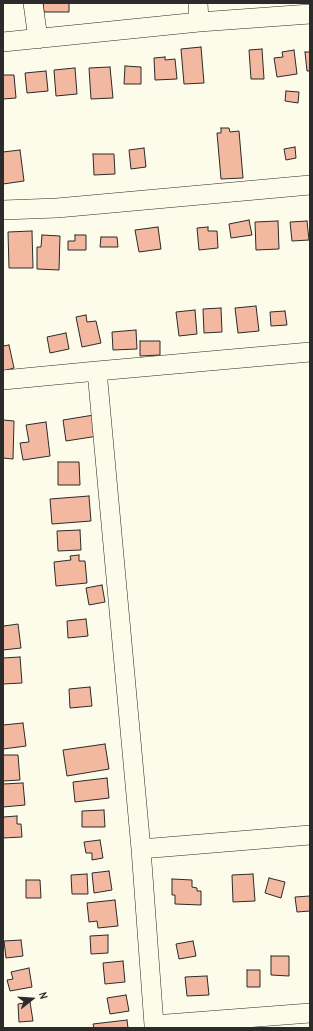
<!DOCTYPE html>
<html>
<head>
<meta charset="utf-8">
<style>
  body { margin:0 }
  #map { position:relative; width:313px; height:1031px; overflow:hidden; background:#fdfbea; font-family:"Archivo Narrow",sans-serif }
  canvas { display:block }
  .frame { position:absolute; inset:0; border:4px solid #2b2b2b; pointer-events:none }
  .north { position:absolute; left:12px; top:979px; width:40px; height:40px; -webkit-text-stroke:3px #fdfbea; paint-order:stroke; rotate:73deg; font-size:11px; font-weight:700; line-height:16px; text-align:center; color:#2b2b2b }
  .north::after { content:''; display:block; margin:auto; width:14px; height:18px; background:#2b2b2b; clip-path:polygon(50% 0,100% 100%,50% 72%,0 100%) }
</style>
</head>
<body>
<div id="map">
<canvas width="313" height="1031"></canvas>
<div class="frame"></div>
<div class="north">N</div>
</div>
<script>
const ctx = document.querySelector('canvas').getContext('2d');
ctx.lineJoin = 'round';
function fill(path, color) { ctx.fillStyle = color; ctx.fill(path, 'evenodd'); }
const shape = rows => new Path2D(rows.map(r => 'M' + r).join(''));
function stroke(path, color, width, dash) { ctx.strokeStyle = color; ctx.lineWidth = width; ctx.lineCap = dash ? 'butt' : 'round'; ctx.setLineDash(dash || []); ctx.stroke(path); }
const building = shape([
  [43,3,69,3,69,12,44,12,43,3],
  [201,47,204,83,184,84,181,49,201,47],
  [262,49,264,79,251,79,249,50,262,49],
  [294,50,297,74,277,77,274,58,283,57,282,52,294,50],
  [305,52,310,52,310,71,307,71,305,52],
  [165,57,165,60,175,59,177,79,155,80,154,58,165,57],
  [125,66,141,67,141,84,124,84,125,66],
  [110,67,113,98,91,99,89,68,110,67],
  [75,68,77,94,56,96,54,70,75,68],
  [46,71,48,91,27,93,25,73,46,71],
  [3,75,14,75,16,98,3,99,3,75],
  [286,91,299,92,298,103,285,101,286,91],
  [221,128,229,128,230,132,239,131,243,178,221,179,217,133,221,133,221,128],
  [295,147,296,158,286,160,284,149,295,147],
  [144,148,146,167,131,169,129,150,144,148],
  [20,150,24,181,3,184,3,152,20,150],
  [93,154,114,154,115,174,94,175,93,154],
  [249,220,252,235,231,238,229,224,249,220],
  [278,221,279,249,256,250,255,222,278,221],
  [307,221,309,240,292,241,290,222,307,221],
  [158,227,161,249,139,252,135,230,158,227],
  [208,227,208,231,217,231,218,248,199,250,197,228,208,227],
  [32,231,33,268,9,268,8,232,32,231],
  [42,235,60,236,59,270,37,269,37,247,41,247,42,235],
  [75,235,86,235,86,250,68,250,68,241,75,241,75,235],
  [101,237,117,237,118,247,100,247,101,237],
  [256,306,259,331,238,333,235,308,256,306],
  [221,308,222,332,204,333,203,309,221,308],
  [195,310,197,334,179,336,176,312,195,310],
  [285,311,287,325,271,326,270,312,285,311],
  [86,315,87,322,96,321,101,343,82,347,76,317,86,315],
  [136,330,137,349,113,350,112,332,136,330],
  [66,333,69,349,50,353,47,337,66,333],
  [140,341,160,341,160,355,140,356,140,341],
  [9,345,14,368,3,371,3,346,9,345],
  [94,415,98,436,66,441,63,420,94,415],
  [3,420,14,421,13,459,3,458,3,420],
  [46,422,50,456,23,460,20,443,29,442,26,425,46,422],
  [58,462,79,462,80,485,58,485,58,462],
  [89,496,91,521,52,524,50,499,89,496],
  [80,530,81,550,58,551,57,531,80,530],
  [79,555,79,561,85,561,87,583,56,586,54,562,71,560,70,556,79,555],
  [102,585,105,602,89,605,86,588,102,585],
  [86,619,88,636,68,638,67,621,86,619],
  [3,624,4,626,18,624,21,648,3,650,3,624],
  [20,657,22,683,3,684,3,658,20,657],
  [90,687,92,706,70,708,69,689,90,687],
  [23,723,26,746,3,749,3,725,23,723],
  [105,744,109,769,67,776,63,750,105,744],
  [3,755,18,755,20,780,3,781,3,755],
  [107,778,109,798,75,802,73,782,107,778],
  [23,783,25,805,3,807,3,784,23,783],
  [104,810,105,827,82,827,82,811,104,810],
  [17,816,17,824,21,824,22,837,3,838,3,817,17,816],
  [100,840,103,858,92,860,92,853,86,853,84,842,100,840],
  [109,871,112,890,94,893,92,873,109,871],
  [87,874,88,894,72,894,71,875,87,874],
  [253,874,255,901,233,902,232,875,253,874],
  [269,878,285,882,281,898,265,893,269,878],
  [172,879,192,880,192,887,197,888,197,891,201,891,201,905,175,904,175,895,172,895,172,879],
  [26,880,40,880,41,898,26,898,26,880],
  [310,896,310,911,297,912,295,897,310,896],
  [115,900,118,926,98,928,97,921,89,922,87,903,115,900],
  [108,935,108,953,91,954,90,936,108,935],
  [21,940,23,956,6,958,4,941,21,940],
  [193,941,196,956,179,959,176,944,193,941],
  [271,956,289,956,289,976,271,975,271,956],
  [123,961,125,982,105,984,103,963,123,961],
  [29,968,32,987,10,991,7,980,13,979,11,972,29,968],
  [247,970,260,970,260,987,247,987,247,970],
  [207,976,209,995,187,996,185,977,207,976],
  [126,995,129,1011,110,1014,107,998,126,995],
  [30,1002,33,1021,19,1022,18,1004,30,1002],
  [127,1020,128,1028,94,1028,93,1024,127,1020]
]);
const minor = shape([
  [33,3,38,39],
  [198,3,199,22],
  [3,42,199,22,310,14],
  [3,210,57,208,310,185],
  [97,371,310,352],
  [3,380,97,371,141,849,154,1025],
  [141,849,310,835],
  [154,1028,154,1025,310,1013]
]);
fill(building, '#f2b8a0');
stroke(building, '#2b2b2b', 1);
stroke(minor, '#2b2b2b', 20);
stroke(minor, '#fdfbea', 19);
</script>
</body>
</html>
